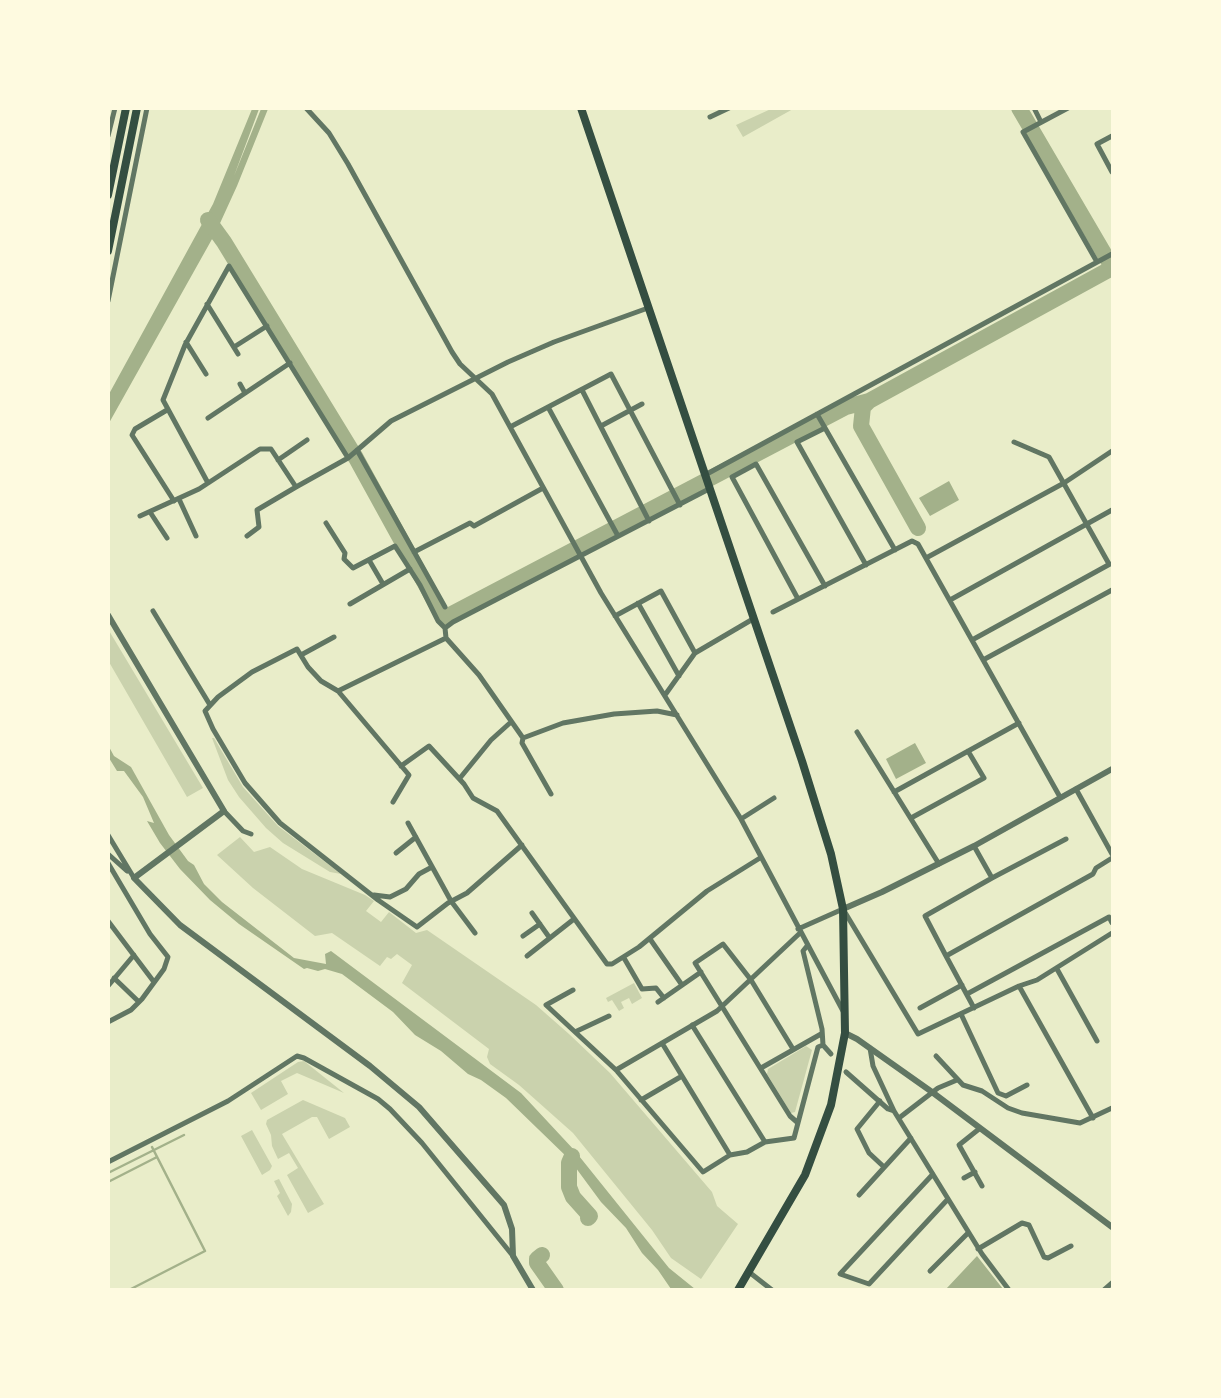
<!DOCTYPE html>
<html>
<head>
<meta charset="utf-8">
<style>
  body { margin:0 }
  #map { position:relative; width:1221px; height:1398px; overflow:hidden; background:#e9edc9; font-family:"PT Sans",sans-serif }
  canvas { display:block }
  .frame { position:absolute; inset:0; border:110px solid #fefae0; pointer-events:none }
</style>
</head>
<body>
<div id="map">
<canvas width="1221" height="1398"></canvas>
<div class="frame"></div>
</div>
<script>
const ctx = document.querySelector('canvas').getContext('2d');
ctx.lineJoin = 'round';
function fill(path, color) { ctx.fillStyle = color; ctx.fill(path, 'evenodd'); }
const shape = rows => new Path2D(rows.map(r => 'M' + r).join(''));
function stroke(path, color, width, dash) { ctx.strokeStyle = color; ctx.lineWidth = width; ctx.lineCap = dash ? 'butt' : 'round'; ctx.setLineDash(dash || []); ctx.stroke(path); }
const green = shape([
  [773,108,793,109,743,137,736,125],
  [108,629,203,788,187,797,109,662],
  [212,738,214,738,243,787,278,826,341,874,330,872,283,843,266,828,239,797,228,780],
  [240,837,254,852,270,847,302,869,365,895,374,901,366,911,381,922,389,912,416,933,427,930,536,1005,569,1034,610,1073,712,1192,717,1206,738,1224,701,1279,671,1258,652,1230,573,1133,519,1085,490,1064,487,1057,489,1049,402,983,412,965,397,954,391,959,387,957,380,966,332,933,315,936,253,888,217,855],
  [634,983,642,998,632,1004,629,998,621,1002,624,1008,619,1011,612,1000,608,1002,606,998],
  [806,1046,812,1050,795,1112,791,1113,767,1074,768,1069],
  [304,1061,344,1093,297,1073,281,1081,288,1094,261,1110,251,1093,298,1062],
  [303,1100,345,1118,350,1127,329,1139,317,1117,312,1117,282,1134,324,1204,308,1213,287,1175,298,1168,289,1153,278,1159,272,1146,271,1135,266,1124,267,1120],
  [252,1130,272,1166,270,1170,262,1175,241,1136],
  [279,1179,292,1204,291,1212,288,1216,277,1196,280,1193,274,1181]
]);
const water = shape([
  [252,109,259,109,234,176,261,109,268,109,237,186,216,232,109,423,109,394,213,204],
  [949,481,959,500,930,516,919,498],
  [915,743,926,763,896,779,886,759],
  [108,745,114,756,131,767,169,835,188,861,194,865,204,884,222,902,294,958,326,964,325,954,331,951,521,1093,575,1151,669,1268,695,1289,671,1289,658,1270,642,1253,626,1228,601,1202,570,1160,506,1098,481,1080,468,1074,441,1051,415,1035,393,1012,342,974,325,969,318,971,307,968,304,969,239,924,210,900,180,869,160,843,147,821,154,823,143,797,124,771,117,771,109,758],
  [977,1256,1003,1289,946,1289]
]);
const stream = shape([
  [1111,264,1112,263],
  [108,1173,184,1135],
  [108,1182,157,1157],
  [129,1290,205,1251,152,1147]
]);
const river = shape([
  [1019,108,1112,267],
  [208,220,224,242,356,458,444,618,846,407,869,401],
  [918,528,861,426,863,407,869,401,1112,268],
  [572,1156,569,1163,569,1187,573,1197,590,1216,588,1218],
  [542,1255,537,1259,537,1263,556,1290]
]);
const minor = shape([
  [306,108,329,133,348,164,452,352,460,364,492,394,601,593,741,819,843,1011],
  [1034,108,1041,122],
  [1068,108,1023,132,1097,262],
  [710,117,729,108],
  [108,136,115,108],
  [1112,136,1097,144,1112,172],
  [108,301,147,108],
  [207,304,238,354],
  [186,342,206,374],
  [234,347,267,326],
  [240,384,245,393],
  [582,390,649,521],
  [548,407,618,536],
  [167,410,135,429,132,435,174,501],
  [817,414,895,550],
  [208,418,290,363],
  [601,426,642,404],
  [510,427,611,374,680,505],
  [825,428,797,442,866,565],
  [1014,442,1049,457,1109,564],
  [357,450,445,607],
  [278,460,307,440],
  [705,475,1112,254],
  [208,483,163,400,185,345,229,266,348,458],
  [179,499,196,536],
  [150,512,167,538],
  [140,516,199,489,260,449,271,449,296,487,348,458,391,421,508,362,554,342,648,308],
  [326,523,345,553,344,559,353,568,395,546,420,585,438,621,445,628],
  [247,536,259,527,257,510,296,487],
  [414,552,470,523,474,526,543,488],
  [926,558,1064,483,1112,451],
  [369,560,383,584],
  [798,599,732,477,756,464,825,586],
  [950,600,1112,510],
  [638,603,679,676],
  [350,604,410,569],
  [153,611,210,705],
  [773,612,912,541,918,544,1060,797],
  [615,616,661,591,695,653],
  [972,640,1110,564],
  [301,655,334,637],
  [983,660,1112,590],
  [338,691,446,638],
  [665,695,695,653,753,619],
  [677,715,657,711,614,714,563,723,523,738,479,675,446,638,445,628,453,622,709,489],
  [857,732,939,864],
  [523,738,522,743,551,794],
  [401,766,429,746,464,784,473,798,497,811,607,964,612,964,639,947,707,891,760,858],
  [460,778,491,740,511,722],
  [1076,789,1112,854],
  [894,792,1019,723],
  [393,802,409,775,338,691,321,681,308,667,297,649,252,672,218,697,205,711,213,729,245,783,280,823,378,900,417,927,448,903,467,893,522,845],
  [224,811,243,831,251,834],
  [911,818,984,778,968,751],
  [741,819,774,798],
  [408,823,451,901,475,933],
  [108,835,134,878],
  [974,846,992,878,925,916,946,956,1093,874,1096,868,1112,858],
  [396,853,416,837],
  [108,854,127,871],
  [108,863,150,934,168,957,164,969,142,999,131,1010,108,1022],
  [992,878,1066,839],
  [374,895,390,897,406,889,419,874,432,867],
  [532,913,549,937],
  [108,921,154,982],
  [798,929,843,909,918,1034,1019,986,1037,980,1112,933],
  [523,936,540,924],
  [650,939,682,985],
  [527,956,574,919],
  [946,956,974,1008],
  [624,958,642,989,656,988,664,998],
  [1057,969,1097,1041],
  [114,978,139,1002],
  [108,986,134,955],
  [1019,986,1093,1118],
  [573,990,546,1005,616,1070,703,1172,730,1155,747,1152,765,1142,794,1138,818,1047,823,1045,822,1029,803,951,807,946],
  [967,994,1109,917,1112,923],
  [658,1002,701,972],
  [920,1008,962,985],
  [961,1014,998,1093,1006,1096,1027,1085],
  [692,1025,765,1142],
  [577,1031,609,1016],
  [662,1043,730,1155],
  [823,1045,831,1054],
  [870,1048,873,1066,894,1111,982,1254,1009,1290],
  [793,1049,751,980,723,944,695,963,790,1116,798,1123],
  [936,1056,963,1085,982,1091,1008,1108,1022,1113,1080,1123,1112,1108],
  [761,1068,821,1034],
  [616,1070,717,1011,800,933],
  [846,1072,888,1109,894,1111],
  [641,1100,682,1076],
  [880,1101,857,1129,869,1153,884,1167],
  [899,1118,938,1088,957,1080],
  [979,1129,959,1145,982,1186],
  [108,1162,228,1101,297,1056,304,1058,378,1099,390,1109,422,1143,513,1256],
  [933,1174,840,1274,869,1284,948,1199],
  [964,1178,975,1172],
  [859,1195,911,1138],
  [978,1249,1022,1223,1029,1225,1044,1257,1048,1258,1071,1246],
  [930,1271,968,1233],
  [749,1272,772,1290],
  [1104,1290,1112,1283]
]);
const tertiary = shape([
  [108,615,224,811,134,878,180,925,370,1066,419,1107,504,1205,512,1229,513,1256,533,1290],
  [843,909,882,892,974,846,1112,769],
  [845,1033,857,1039,932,1092,1112,1227]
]);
const primary = shape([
  [581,108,802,761,831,854,843,909,845,1033,831,1105,805,1175,738,1290],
  [108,195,126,108],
  [108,251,137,108]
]);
fill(green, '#cad2ad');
fill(water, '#a3b18a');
stroke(stream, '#a3b18a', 2.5);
stroke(river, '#a3b18a', 16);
stroke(minor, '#617663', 5);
stroke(tertiary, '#617663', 6);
stroke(primary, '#344e41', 8);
</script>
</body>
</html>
